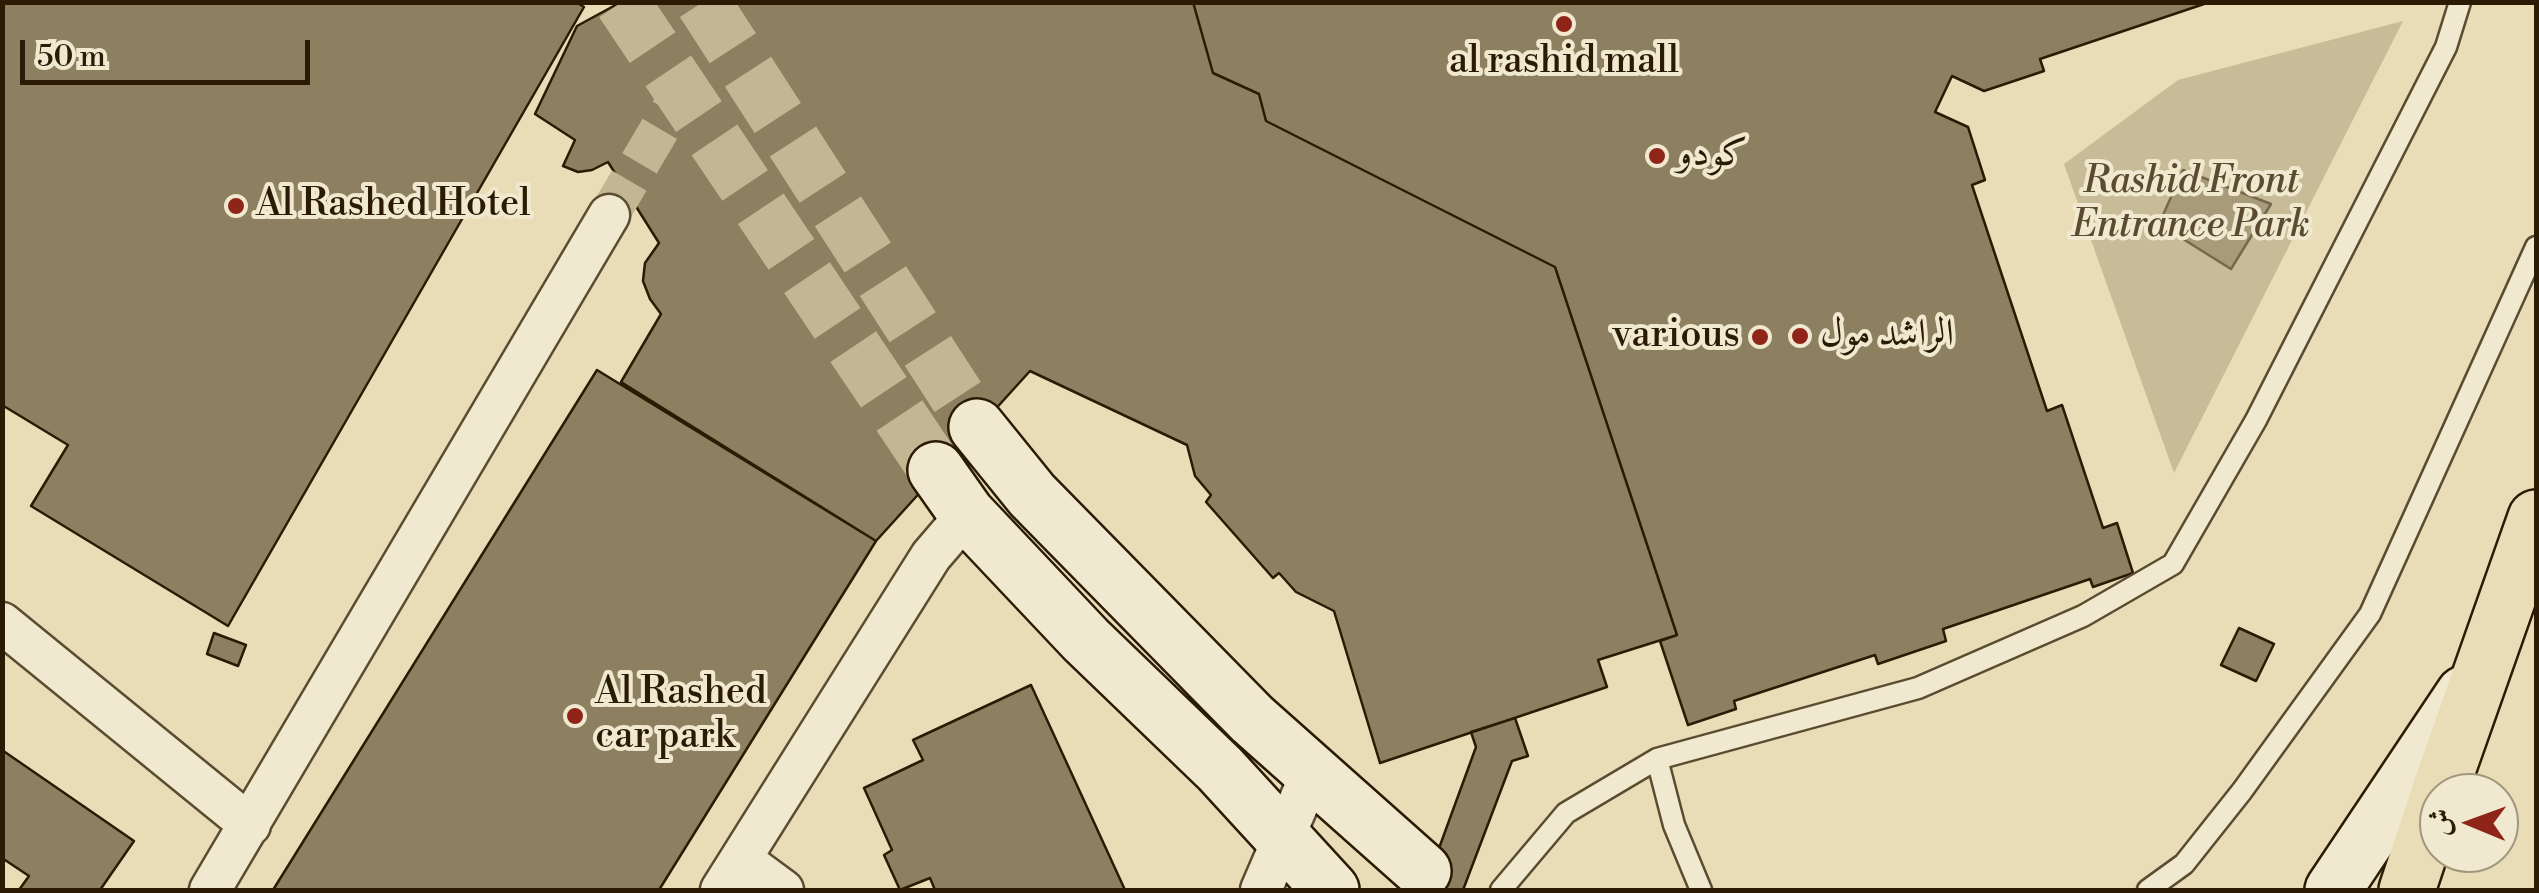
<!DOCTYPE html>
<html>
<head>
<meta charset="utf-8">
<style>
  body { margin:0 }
  #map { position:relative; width:2539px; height:893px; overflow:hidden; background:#e8ddb6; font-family:"Libre Bodoni",Amiri,serif }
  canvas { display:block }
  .frame { position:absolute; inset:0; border:5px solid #2b1b05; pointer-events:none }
  .north { position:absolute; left:2419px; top:773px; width:100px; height:100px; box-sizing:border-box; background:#f0e9d0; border:2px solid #a1977f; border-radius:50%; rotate:271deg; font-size:28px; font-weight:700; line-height:40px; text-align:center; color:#2b1b05 }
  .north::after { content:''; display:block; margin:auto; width:35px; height:45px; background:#8f2418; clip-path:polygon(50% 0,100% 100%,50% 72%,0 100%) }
  .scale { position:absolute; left:20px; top:40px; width:290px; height:45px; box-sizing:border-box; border:5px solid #2b1b05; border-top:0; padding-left:12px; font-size:30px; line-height:35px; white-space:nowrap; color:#2b1b05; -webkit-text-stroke:8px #f0e9d0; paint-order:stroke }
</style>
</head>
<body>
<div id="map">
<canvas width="2539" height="893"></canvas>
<div class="frame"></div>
<div class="north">ش</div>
<div class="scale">50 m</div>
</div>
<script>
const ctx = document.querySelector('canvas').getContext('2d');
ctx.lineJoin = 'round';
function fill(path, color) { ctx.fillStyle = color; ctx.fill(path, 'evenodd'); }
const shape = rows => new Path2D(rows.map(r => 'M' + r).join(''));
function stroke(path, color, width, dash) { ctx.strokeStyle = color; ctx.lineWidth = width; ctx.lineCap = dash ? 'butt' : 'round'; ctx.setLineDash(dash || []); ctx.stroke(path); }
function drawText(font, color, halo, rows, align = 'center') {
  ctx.font = font + ' "Libre Bodoni",Amiri,serif'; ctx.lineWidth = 8; ctx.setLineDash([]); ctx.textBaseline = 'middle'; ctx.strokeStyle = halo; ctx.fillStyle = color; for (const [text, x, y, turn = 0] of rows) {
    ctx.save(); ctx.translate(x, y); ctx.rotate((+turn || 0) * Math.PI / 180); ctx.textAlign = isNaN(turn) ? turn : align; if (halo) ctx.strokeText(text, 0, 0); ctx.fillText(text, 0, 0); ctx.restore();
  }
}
const green = shape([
  [2403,21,2174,473,2064,164,2178,80]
]);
const water = shape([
  [2183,170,2271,204,2231,269,2159,224,2183,170]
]);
const building = shape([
  [2,2,576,2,584,7,228,626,31,506,68,445,2,405,2,2],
  [621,2,1193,2,1213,73,1259,94,1266,121,1555,267,1677,635,1598,660,1607,687,1380,763,1334,611,1296,592,1279,573,1273,578,1206,502,1211,495,1195,476,1187,445,1030,371,876,541,621,382,661,314,650,299,643,281,645,263,659,243,608,162,592,170,578,172,563,166,575,140,535,114,577,26,621,2],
  [1193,2,2210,2,2040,59,2044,71,1984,91,1952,76,1935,112,1968,127,1985,180,1972,185,2047,411,2062,405,2103,528,2117,523,2133,573,2093,587,2090,579,1943,629,1946,641,1878,664,1875,655,1734,701,1736,709,1688,725,1660,641,1677,635,1555,267,1266,121,1259,94,1213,73,1193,2],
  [597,370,876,541,659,890,273,890,597,370],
  [2239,628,2274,644,2256,681,2221,665,2239,628],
  [214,633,246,645,238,666,207,654,214,633],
  [1031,685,1125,890,935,890,930,878,900,890,884,855,892,850,864,788,923,760,913,740,1031,685],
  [1515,718,1528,756,1512,761,1463,890,1408,890,1427,881,1476,747,1471,732,1515,718],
  [2,750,134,841,100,890,19,890,29,876,2,858,2,750]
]);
const minorTunnel = shape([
  [609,215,681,93]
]);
const secondaryTunnel = shape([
  [622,2,936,470],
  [703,2,977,427]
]);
const service = shape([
  [1657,759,1674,825,1701,890],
  [1501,890,1566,813,1657,759,1918,688,2083,616,2173,564,2256,420,2446,47,2460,2],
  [2148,890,2184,864,2242,791,2370,614,2536,247]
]);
const minor = shape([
  [2,623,250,825],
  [741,859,783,890],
  [210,890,609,215],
  [721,890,931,556,967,514],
  [1261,890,1311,774]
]);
const secondary = shape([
  [977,427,1032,495,1252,719,1423,871],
  [936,470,967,514,1086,640,1220,769,1331,890],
  [2333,890,2464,694]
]);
const primary = shape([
  [2439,793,2536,518],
  [2407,890,2439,794]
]);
const markers = [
  [1564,24,10,"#8f2418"],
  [1657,156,10,"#8f2418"],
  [236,206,10,"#8f2418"],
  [1800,336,10,"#8f2418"],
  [1760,337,10,"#8f2418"],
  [575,716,10,"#8f2418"]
];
const poiNames = [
  ["al rashid mall",1564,63,"center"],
  ["كودو",1677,156],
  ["Al Rashed Hotel",256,206],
  ["الراشد مول",1820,336],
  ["various",1740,337,"right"],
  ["Al Rashed",595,694],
  ["car park",595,738]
];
const parkNames = [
  ["Rashid Front",2191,183],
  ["Entrance Park",2191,227]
];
fill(green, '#c8bc98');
fill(water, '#a89b7a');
stroke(water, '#76684b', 2.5);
fill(building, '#8d8061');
stroke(building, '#2b1b05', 2.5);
stroke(minorTunnel, '#c2b693', 40, [40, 20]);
stroke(secondaryTunnel, '#c2b693', 55, [55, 28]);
stroke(service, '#5a4c31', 25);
stroke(minor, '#5a4c31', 45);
stroke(secondary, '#2b1b05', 60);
stroke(primary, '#2b1b05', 60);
stroke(service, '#f0e9d0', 20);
stroke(minor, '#f0e9d0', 40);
stroke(secondary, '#f0e9d0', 55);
stroke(primary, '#e8ddb6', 55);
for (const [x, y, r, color] of markers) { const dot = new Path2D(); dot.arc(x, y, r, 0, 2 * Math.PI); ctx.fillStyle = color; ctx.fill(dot); stroke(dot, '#f0e9d0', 4); }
drawText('38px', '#2b1b05', '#f0e9d0', poiNames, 'left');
drawText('italic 38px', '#5a4b31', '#f0e9d0', parkNames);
</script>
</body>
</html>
